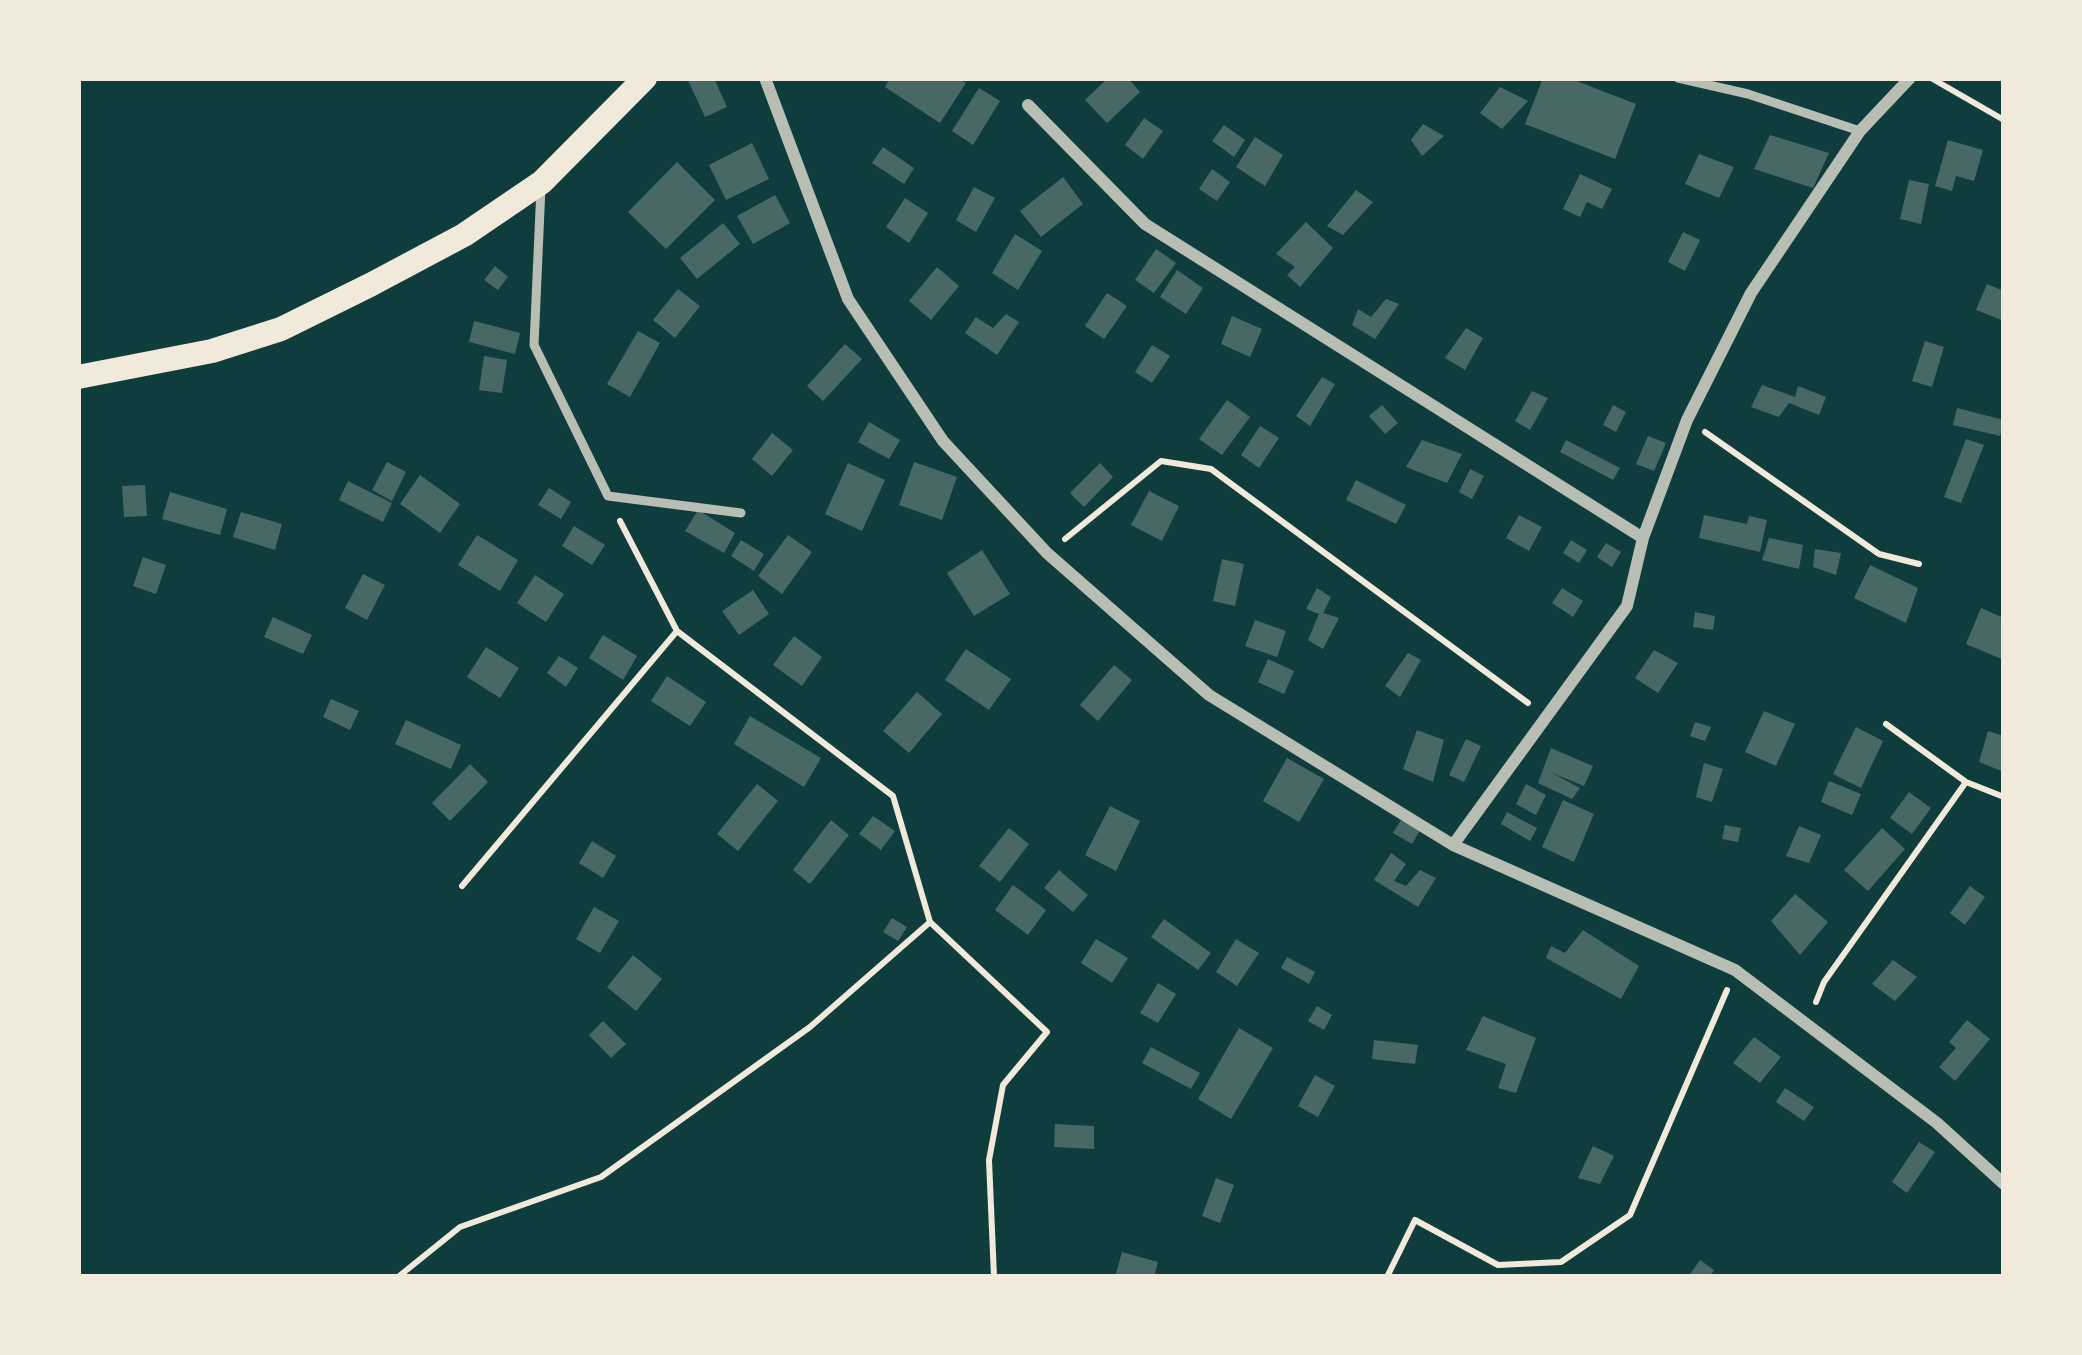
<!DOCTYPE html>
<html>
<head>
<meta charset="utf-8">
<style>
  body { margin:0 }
  #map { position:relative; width:2082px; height:1355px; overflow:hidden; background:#0f3d3e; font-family:Commissioner,sans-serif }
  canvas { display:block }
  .frame { position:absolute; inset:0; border:81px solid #f1e9da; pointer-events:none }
</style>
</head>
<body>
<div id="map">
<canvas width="2082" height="1355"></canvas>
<div class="frame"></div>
</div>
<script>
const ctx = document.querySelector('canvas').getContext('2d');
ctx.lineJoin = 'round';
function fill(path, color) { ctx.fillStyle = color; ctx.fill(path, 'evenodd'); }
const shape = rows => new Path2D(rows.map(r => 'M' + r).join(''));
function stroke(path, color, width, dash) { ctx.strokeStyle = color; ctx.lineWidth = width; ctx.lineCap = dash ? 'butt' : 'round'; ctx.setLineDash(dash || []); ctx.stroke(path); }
const building = shape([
  [687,78,714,78,727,107,705,117],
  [890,78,958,78,966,83,940,123,885,87],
  [1108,78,1128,78,1140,92,1107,123,1085,100],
  [1543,78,1569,78,1636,104,1615,159,1525,124],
  [1500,87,1528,101,1502,129,1480,113],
  [979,88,1000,101,973,145,952,131],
  [1144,118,1163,131,1143,159,1125,145],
  [1423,124,1444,136,1422,156,1411,140],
  [1224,125,1245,140,1234,157,1212,141],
  [1770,135,1829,153,1813,188,1754,169],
  [1255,137,1283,155,1265,186,1236,167],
  [1948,140,1983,150,1974,181,1956,176,1952,191,1935,186],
  [752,143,769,179,726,200,709,165],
  [883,147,914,168,904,184,872,163],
  [1699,154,1734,167,1719,198,1685,184],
  [677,162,715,200,666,249,628,212],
  [1212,169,1230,182,1217,201,1199,189],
  [1580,174,1612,189,1602,209,1587,202,1580,217,1563,209],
  [1063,177,1083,204,1041,237,1020,211],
  [1909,180,1929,184,1921,224,1900,219],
  [974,187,995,198,976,232,956,220],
  [1356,190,1373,202,1343,235,1327,226],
  [775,195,790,223,753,244,737,216],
  [905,198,928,213,909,243,886,227],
  [1306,222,1333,248,1300,287,1287,275,1295,267,1276,254],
  [723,223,740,244,697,279,680,258],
  [1683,232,1700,240,1685,271,1668,262],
  [1015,234,1042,251,1018,290,992,273],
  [1156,249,1176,263,1154,293,1135,280],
  [495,266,508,277,498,290,484,280],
  [937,267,959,286,931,320,909,301],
  [1177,270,1203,288,1186,314,1160,297],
  [1987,284,2004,291,2004,321,1976,310],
  [678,289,700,306,675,338,653,320],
  [1107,293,1127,306,1104,339,1085,326],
  [1386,299,1399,304,1375,339,1352,325,1358,309,1371,317],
  [1006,314,1019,322,997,355,965,333,976,317,993,328],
  [1232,316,1262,329,1250,357,1221,344],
  [474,321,520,333,515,354,469,342],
  [1466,328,1483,338,1465,370,1445,358],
  [638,331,660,343,630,397,607,384],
  [1925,341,1944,347,1932,387,1912,381],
  [845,344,862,359,823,401,807,386],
  [1152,345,1170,356,1152,383,1135,372],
  [484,356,507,360,502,393,479,390],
  [1322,377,1335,384,1310,426,1296,416],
  [1762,385,1795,397,1798,386,1826,397,1819,415,1789,403,1779,417,1751,407],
  [1532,391,1548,398,1530,430,1515,421],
  [1227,400,1250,417,1222,455,1199,439],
  [1382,405,1398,423,1385,434,1369,416],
  [1613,405,1626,412,1616,432,1603,425],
  [1957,408,2004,420,2000,436,1953,425],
  [869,422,900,440,889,459,858,442],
  [1260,426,1279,438,1259,468,1241,455],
  [772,433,793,450,772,476,752,459],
  [1648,436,1666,443,1654,471,1636,464],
  [1966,439,1984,445,1961,503,1944,497],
  [1422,440,1462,454,1447,483,1406,467],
  [1566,440,1620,468,1613,480,1560,452],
  [387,462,406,472,392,501,372,490],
  [914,462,957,477,942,520,899,505],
  [848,463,885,480,862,531,825,514],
  [1100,463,1113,477,1084,507,1070,493],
  [1470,469,1484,476,1472,499,1459,492],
  [420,475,460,504,440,533,400,504],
  [1356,480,1406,505,1396,524,1346,500],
  [348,481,392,503,383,522,339,500],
  [145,485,147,516,124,517,122,486],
  [549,488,571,502,561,519,538,505],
  [1149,491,1179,506,1162,541,1131,525],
  [170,492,227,509,220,535,162,519],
  [698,510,735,533,724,553,685,531],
  [241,512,282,524,275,550,233,537],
  [1519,515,1542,527,1529,551,1506,538],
  [1704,515,1747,524,1749,516,1767,520,1760,552,1699,538],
  [574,526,605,545,592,565,562,546],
  [477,535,518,560,500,591,458,565],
  [788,535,812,552,782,594,758,576],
  [1769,538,1803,545,1799,569,1762,560],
  [741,540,764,554,754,571,731,556],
  [1571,540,1587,550,1579,563,1563,553],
  [1606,543,1621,552,1612,567,1597,557],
  [1815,549,1841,553,1836,575,1813,567],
  [982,550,1010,594,974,616,947,573],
  [143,557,166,565,156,594,133,586],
  [1222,559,1244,564,1235,606,1213,601],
  [1870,565,1918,588,1906,623,1854,598],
  [363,574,385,585,367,620,345,608],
  [535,575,564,594,546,622,517,603],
  [1317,588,1331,597,1323,613,1339,618,1323,649,1308,640,1319,614,1306,609],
  [1562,588,1583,601,1573,617,1552,603],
  [753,590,769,614,739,635,722,611],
  [1981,608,2004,618,2004,660,1966,644],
  [1695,612,1715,616,1713,630,1693,627],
  [273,617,312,635,303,654,264,637],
  [1255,620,1286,631,1277,657,1245,646],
  [603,635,637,656,623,680,589,658],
  [794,636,822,657,802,686,773,665],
  [486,647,519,668,500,698,467,677],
  [966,649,1011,679,989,710,945,680],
  [1654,650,1678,663,1658,693,1635,678],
  [1408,653,1421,660,1400,697,1385,686],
  [559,656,578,668,566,687,547,673],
  [1268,659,1294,671,1284,694,1258,682],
  [1114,665,1132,680,1098,721,1080,705],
  [667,676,706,702,690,726,651,701],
  [917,692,942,714,909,753,883,731],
  [331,699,359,711,350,730,323,717],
  [1764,711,1795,724,1776,766,1745,752],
  [750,716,821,758,804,787,734,744],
  [406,720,461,745,451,769,395,744],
  [1695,722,1711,727,1705,741,1690,736],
  [1856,727,1883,741,1861,788,1833,774],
  [1417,730,1444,740,1433,782,1403,769],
  [1988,731,2004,736,2004,772,1979,762],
  [1466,739,1481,746,1464,782,1449,775],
  [1551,748,1593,766,1584,786,1552,773,1580,788,1572,799,1538,783],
  [1287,758,1324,779,1299,822,1263,801],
  [1704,763,1723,769,1712,802,1696,797],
  [470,764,488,782,450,821,432,803],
  [1829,781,1861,794,1852,815,1821,802],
  [757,784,778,801,738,851,717,834],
  [1526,784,1546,795,1536,815,1516,804],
  [1909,792,1931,808,1912,834,1890,818],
  [1563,800,1594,814,1574,862,1542,847],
  [1110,806,1140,821,1116,871,1085,855],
  [1507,812,1537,828,1530,841,1501,824],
  [873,816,895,831,881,850,859,834],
  [1403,817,1422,827,1412,844,1393,833],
  [831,820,849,835,810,884,793,870],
  [1725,825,1741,828,1738,842,1722,839],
  [1799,826,1821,835,1809,863,1786,856],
  [1009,828,1029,844,1000,882,979,866],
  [1882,828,1905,849,1868,891,1844,870],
  [592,841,616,856,603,878,579,863],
  [1391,853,1406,864,1394,881,1406,886,1420,870,1436,878,1418,907,1374,880],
  [1059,870,1088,895,1073,912,1044,888],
  [1013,885,1046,910,1028,935,995,910],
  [1970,886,1985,897,1965,925,1950,913],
  [1795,894,1828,922,1800,955,1771,921],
  [594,907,619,921,600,953,576,939],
  [892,918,907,927,898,941,883,932],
  [1164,919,1211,953,1198,970,1151,937],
  [1583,930,1639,966,1621,999,1546,958,1551,946,1565,953],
  [1096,939,1128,958,1112,983,1081,963],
  [1236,939,1259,953,1237,986,1216,972],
  [633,955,662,979,636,1011,607,987],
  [1287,957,1315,972,1309,984,1281,968],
  [1893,960,1917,977,1895,1001,1872,984],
  [1158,983,1176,994,1158,1023,1140,1013],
  [1317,1006,1332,1015,1324,1030,1308,1021],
  [1483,1016,1536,1038,1516,1093,1498,1088,1506,1064,1466,1050],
  [1967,1020,1990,1039,1955,1081,1939,1067,1956,1048,1949,1042],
  [603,1021,626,1044,611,1058,589,1035],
  [1239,1028,1273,1048,1231,1119,1198,1099],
  [1754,1037,1781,1057,1760,1083,1733,1063],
  [1374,1040,1418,1045,1415,1064,1372,1059],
  [1151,1047,1200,1073,1191,1089,1142,1063],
  [1315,1075,1335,1086,1318,1117,1298,1106],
  [1785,1088,1814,1107,1804,1121,1776,1102],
  [1055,1124,1094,1126,1094,1149,1054,1147],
  [1919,1142,1935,1152,1907,1193,1892,1182],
  [1593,1146,1614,1156,1600,1184,1578,1178],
  [1216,1178,1234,1185,1220,1223,1202,1216],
  [1122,1252,1158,1262,1154,1277,1115,1277],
  [1700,1260,1714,1270,1710,1277,1688,1277]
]);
const path = shape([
  [1931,78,2004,120],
  [1705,432,1879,554,1919,564],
  [620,521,677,631,893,796,930,922,1047,1032,1003,1085,989,1160,994,1277],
  [1065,539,1161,461,1211,469,1528,703],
  [1886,724,1966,782,2004,797],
  [462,886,677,631],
  [1816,1002,1824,982,1966,782],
  [398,1277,460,1227,601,1177,810,1027,929,923],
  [1387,1277,1415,1220,1498,1265,1561,1262,1630,1215,1727,990]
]);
const service = shape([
  [1678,78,1748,94,1860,131],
  [541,187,534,345,608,496,741,513]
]);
const minor = shape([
  [765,78,848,299,943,441,1047,553,1209,695,1453,845,1735,970,1937,1123,2004,1184],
  [1028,105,1145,224,1643,538],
  [1453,845,1627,606,1643,538,1687,420,1751,293,1860,131,1910,78]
]);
const secondary = shape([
  [78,377,212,351,281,329,370,285,464,235,542,182,645,78]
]);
fill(building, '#486865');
stroke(path, '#f1e9da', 6);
stroke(service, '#b8beb3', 9);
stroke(minor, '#b8beb3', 12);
stroke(secondary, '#f1e9da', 24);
</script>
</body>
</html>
